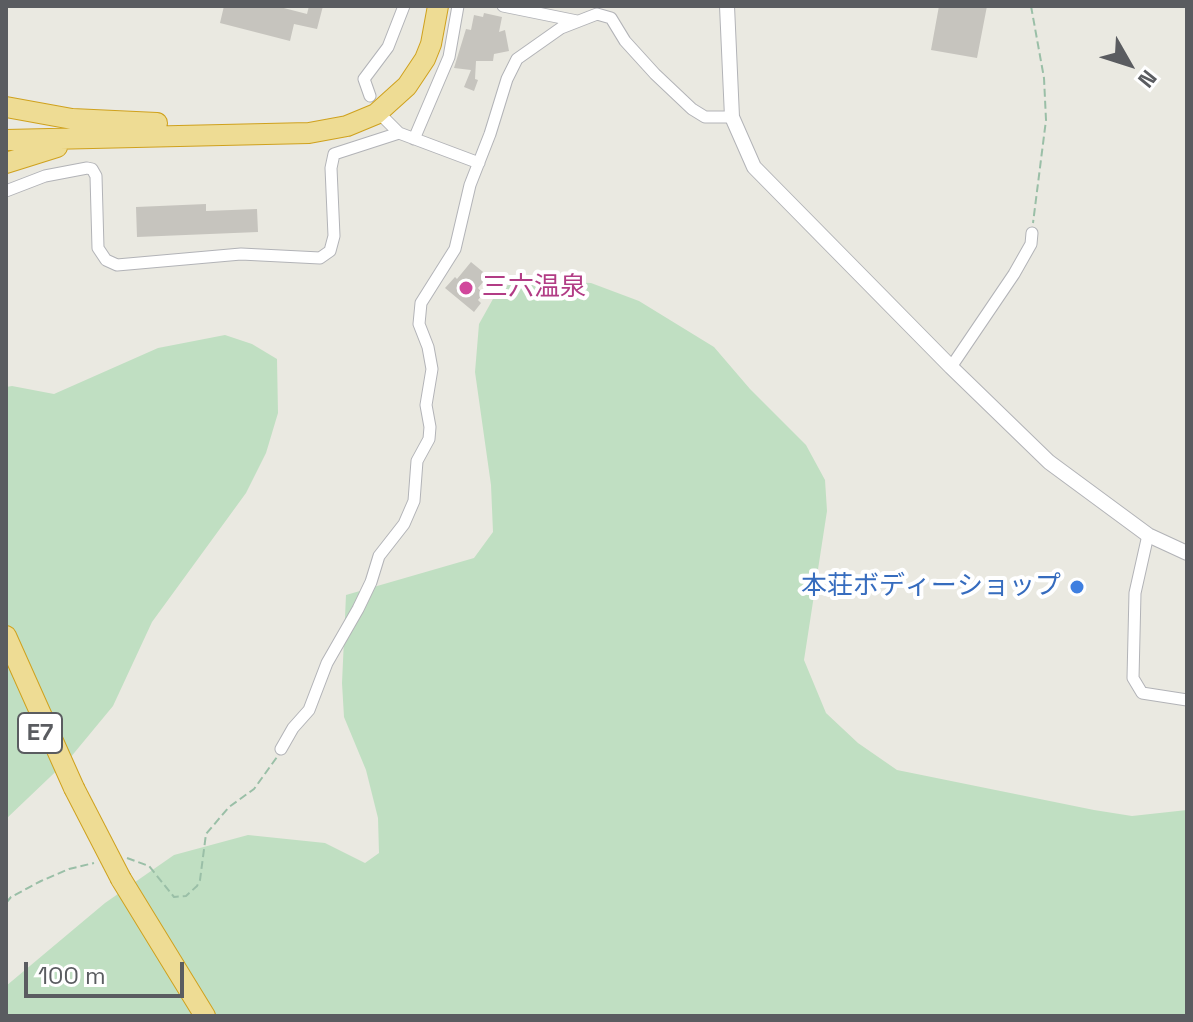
<!DOCTYPE html>
<html>
<head>
<meta charset="utf-8">
<style>
  body { margin:0 }
  #map { position:relative; width:1193px; height:1022px; overflow:hidden; background:#eae9e1; font-family:"Space Grotesk",sans-serif }
  canvas { display:block }
  .frame { position:absolute; inset:0; border:8px solid #5a5c60; pointer-events:none }
  .north { position:absolute; left:1089px; top:24px; width:80px; height:80px; -webkit-text-stroke:6px #fff; paint-order:stroke; rotate:129deg; font-size:22px; font-weight:700; line-height:32px; text-align:center; color:#5a5c60 }
  .north::after { content:''; display:block; margin:auto; width:28px; height:36px; background:#5a5c60; clip-path:polygon(50% 0,100% 100%,50% 72%,0 100%) }
  .scale { position:absolute; left:24px; top:962px; width:160px; height:36px; box-sizing:border-box; border:4px solid #5a5c60; border-top:0; padding-left:10px; font-size:24px; line-height:28px; white-space:nowrap; color:#5a5c60; -webkit-text-stroke:6px #fff; paint-order:stroke }
</style>
</head>
<body>
<div id="map">
<canvas width="1193" height="1022"></canvas>
<div class="frame"></div>
<div class="north">N</div>
<div class="scale">100 m</div>
</div>
<script>
const ctx = document.querySelector('canvas').getContext('2d');
ctx.lineJoin = 'round';
function fill(path, color) { ctx.fillStyle = color; ctx.fill(path, 'evenodd'); }
const shape = rows => new Path2D(rows.map(r => 'M' + r).join(''));
function stroke(path, color, width, dash) { ctx.strokeStyle = color; ctx.lineWidth = width; ctx.lineCap = dash ? 'butt' : 'round'; ctx.setLineDash(dash || []); ctx.stroke(path); }
function drawText(font, color, halo, rows, align = 'center') {
  ctx.font = font + ' "Space Grotesk","Noto Sans JP",sans-serif'; ctx.lineWidth = 8; ctx.setLineDash([]); ctx.textBaseline = 'middle'; ctx.strokeStyle = halo; ctx.fillStyle = color; for (const [text, x, y, turn = 0] of rows) {
    ctx.save(); ctx.translate(x, y); ctx.rotate((+turn || 0) * Math.PI / 180); ctx.textAlign = isNaN(turn) ? turn : align; if (halo) ctx.strokeText(text, 0, 0); ctx.fillText(text, 0, 0); ctx.restore();
  }
}
const green = shape([
  [517,281,591,283,639,301,714,347,750,389,806,445,825,480,827,511,804,660,826,713,858,743,897,770,1094,810,1132,816,1187,810,1187,1016,6,1016,6,986,105,903,174,855,248,835,325,843,365,863,379,853,378,818,366,770,344,717,342,683,346,595,474,558,493,532,491,485,475,372,479,324,498,290],
  [225,335,252,344,277,359,278,413,266,453,246,493,152,622,113,706,70,758,6,819,6,387,12,386,54,394,158,348]
]);
const building = shape([
  [224,6,276,6,307,14,309,6,323,6,317,29,294,24,290,41,220,23],
  [939,6,987,6,977,58,931,50],
  [484,13,502,17,499,32,505,30,509,51,494,54,493,61,476,61,475,79,478,80,474,91,464,87,471,70,454,68,466,29,471,30,474,15,483,17],
  [206,204,206,211,257,209,258,232,137,237,136,207],
  [471,262,488,276,478,288,483,294,478,300,481,303,474,312,445,288,455,277,457,279]
]);
const path = shape([
  [1031,6,1044,78,1046,120,1033,223],
  [127,858,149,866,174,897,186,896,197,886,200,880,206,834,229,807,254,789,277,757],
  [6,903,11,897,41,881,69,869,94,863]
]);
const minor = shape([
  [503,6,577,21],
  [370,96,364,79,388,47,404,6],
  [385,119,399,133,479,163],
  [414,139,449,57,458,6],
  [6,191,45,176,87,168,92,169,96,176,98,248,106,260,117,265,241,254,320,258,330,251,334,236,331,168,334,154,399,133],
  [951,367,1014,274,1031,244,1032,233],
  [1148,535,1135,593,1133,678,1142,693,1187,700],
  [281,749,293,728,309,710,327,663,358,609,371,582,379,556,404,524,414,501,417,461,429,439,430,427,426,405,432,369,428,347,419,324,421,303,455,249,470,185,490,134,507,79,517,59,561,28,597,14,611,18,625,41,655,74,692,109,705,117,732,117]
]);
const tertiary = shape([
  [727,6,732,117,754,167,951,367,1049,462,1148,535,1187,553]
]);
const motorway = shape([
  [6,107,72,119,157,123],
  [6,140,309,133,347,126,376,114,407,86,425,59,431,44,438,6],
  [6,163,57,147],
  [6,636,74,788],
  [121,879,205,1016]
]);
const motorwayBridge = shape([
  [74,788,121,879]
]);
const markers = [
  [466,288,8,"#d1479c"],
  [1077,587,8,"#3f7fe0"]
];
const shields = [
  [40,733,44]
];
const shieldNames = [
  ["E7",40,733]
];
const hotelNames = [
  ["三六温泉",482,288]
];
const shopNames = [
  ["本荘ボディーショップ",1061,587]
];
fill(green, '#c0dfc2');
fill(building, '#c6c4be');
stroke(minor, '#b2b3b7', 13);
stroke(tertiary, '#b2b3b7', 16);
stroke(motorway, '#cfa11d', 22);
stroke(path, '#9abfa7', 2, [8, 4]);
stroke(minor, '#fff', 11);
stroke(tertiary, '#fff', 14);
stroke(motorway, '#eedc94', 20);
stroke(motorwayBridge, '#cfa11d', 22, []);
stroke(motorwayBridge, '#eedc94', 20);
for (const [x, y, r, color] of markers) { const dot = new Path2D(); dot.arc(x, y, r, 0, 2 * Math.PI); ctx.fillStyle = color; ctx.fill(dot); stroke(dot, '#fff', 3); }
for (const [x, y, w] of shields) { const box = new Path2D(); box.roundRect(x - w / 2, y - 20, w, 40, 6); ctx.fillStyle = '#fff'; ctx.fill(box); stroke(box, '#5a5c60', 2); }
drawText('bold 24px', '#5a5c60', null, shieldNames);
drawText('26px', '#b23c85', '#fff', hotelNames, 'left');
drawText('26px', '#366cbe', '#fff', shopNames, 'right');
</script>
</body>
</html>
